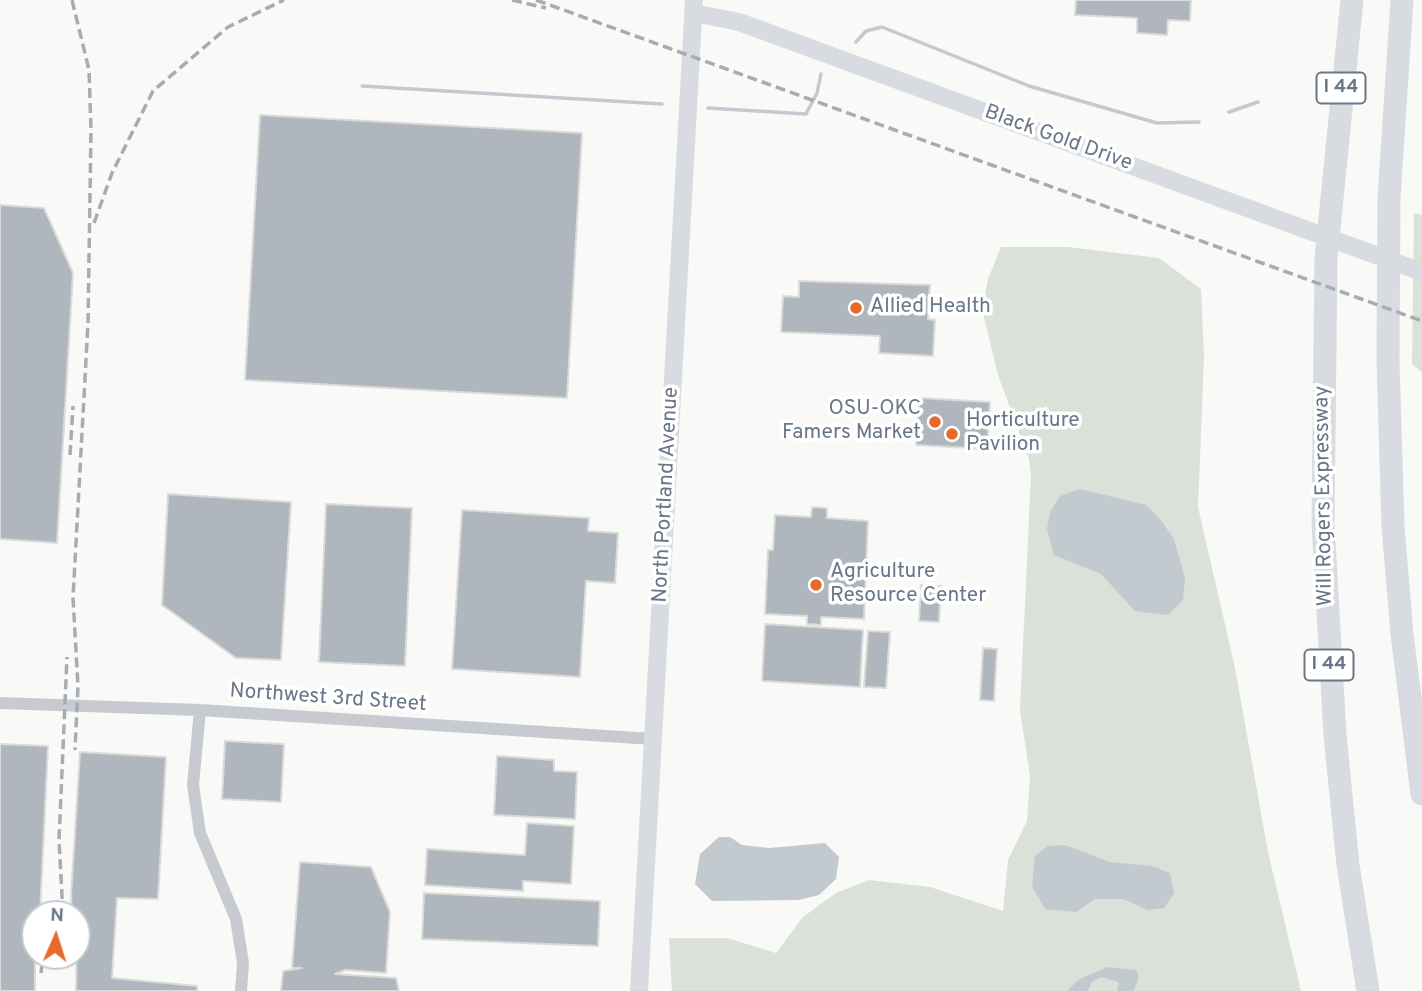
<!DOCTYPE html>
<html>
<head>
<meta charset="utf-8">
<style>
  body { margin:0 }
  #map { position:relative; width:1422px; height:991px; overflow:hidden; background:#f9f9f7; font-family:Overpass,sans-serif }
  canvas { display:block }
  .north { position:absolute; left:21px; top:900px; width:70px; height:70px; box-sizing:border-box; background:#fff; border:2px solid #c3c8cf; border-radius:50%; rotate:3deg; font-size:19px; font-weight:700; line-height:28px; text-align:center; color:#687688 }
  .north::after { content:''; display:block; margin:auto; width:24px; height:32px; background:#e66b2a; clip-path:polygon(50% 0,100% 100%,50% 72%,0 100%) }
</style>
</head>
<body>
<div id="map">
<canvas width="1422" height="991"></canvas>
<div class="north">N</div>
</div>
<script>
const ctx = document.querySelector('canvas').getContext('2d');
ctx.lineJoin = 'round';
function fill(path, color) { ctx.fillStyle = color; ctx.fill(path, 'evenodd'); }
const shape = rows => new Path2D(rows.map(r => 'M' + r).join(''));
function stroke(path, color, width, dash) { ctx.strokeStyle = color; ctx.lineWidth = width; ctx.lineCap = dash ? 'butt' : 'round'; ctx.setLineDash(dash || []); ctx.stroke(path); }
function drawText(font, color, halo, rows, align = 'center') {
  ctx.font = font + ' Overpass,sans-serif'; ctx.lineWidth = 7; ctx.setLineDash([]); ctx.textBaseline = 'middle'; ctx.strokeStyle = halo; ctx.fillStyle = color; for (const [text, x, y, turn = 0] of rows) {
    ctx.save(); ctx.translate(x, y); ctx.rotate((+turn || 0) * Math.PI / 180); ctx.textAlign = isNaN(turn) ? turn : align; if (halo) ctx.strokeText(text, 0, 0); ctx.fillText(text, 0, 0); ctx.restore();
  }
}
const green = shape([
  [1414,213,1422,215,1422,372,1412,364],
  [1001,247,1068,247,1159,258,1201,289,1204,358,1198,507,1235,668,1268,852,1301,991,672,991,669,938,727,938,776,953,803,917,836,893,869,880,930,887,1003,911,1008,860,1027,821,1030,776,1020,710,1031,475,1029,459,998,375,982,309,988,279]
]);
const water = shape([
  [1080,489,1146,505,1160,519,1174,539,1185,578,1183,600,1168,615,1135,611,1101,574,1054,555,1047,529,1050,512,1060,496],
  [719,837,730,837,742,845,769,848,825,843,839,857,836,879,819,895,799,900,712,901,695,884,700,854],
  [1065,845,1110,862,1152,866,1170,873,1174,893,1164,908,1148,910,1123,899,1095,899,1076,912,1045,909,1032,886,1035,856,1048,846],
  [1107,967,1136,970,1139,976,1134,991,1117,991,1119,982,1101,977,1092,982,1088,991,1067,991,1078,980]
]);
const stream = shape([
  [856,42,866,31,882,27,1029,86,1157,123,1199,122],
  [362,86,662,104],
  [708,108,806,114,817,93,821,74],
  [1229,112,1258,102]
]);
const building = shape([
  [1076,0,1191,0,1190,21,1168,20,1167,35,1137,33,1137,18,1075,15,1076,0],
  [260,115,582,133,567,398,245,380,260,115],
  [0,205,44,208,73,273,57,543,0,539,0,205],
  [799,281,930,285,928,319,935,320,933,356,879,353,880,336,781,332,783,296,799,297,799,281],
  [919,398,990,402,987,449,916,445,919,398],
  [168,494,291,502,281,660,236,658,162,605,168,494],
  [326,504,412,508,405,666,319,662,326,504],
  [812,507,827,508,827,518,868,521,864,619,821,617,821,625,807,624,807,616,765,614,768,550,773,550,775,515,811,517,812,507],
  [462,510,589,518,588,531,618,533,615,583,586,581,580,677,452,669,462,510],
  [921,585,941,586,939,622,919,621,921,585],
  [765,624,863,630,860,687,762,681,765,624],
  [868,631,890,632,886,688,864,687,868,631],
  [983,648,997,649,994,701,980,700,983,648],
  [225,741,284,744,281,802,222,799,225,741],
  [0,744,48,746,40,914,35,914,35,991,0,991,0,744],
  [80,752,166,757,158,899,117,898,112,978,197,986,197,991,76,991,77,914,72,914,71,895,80,752],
  [497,756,554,760,554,771,577,772,575,819,494,815,497,756],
  [527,823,574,826,571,884,523,881,523,891,425,885,427,849,525,855,527,823],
  [300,862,371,867,390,912,386,973,345,970,335,974,396,978,399,991,281,991,283,971,302,968,292,968,300,862],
  [424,893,600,901,598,946,422,939,424,893]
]);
const street = shape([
  [0,703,200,710,653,739],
  [200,710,193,785,200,833,236,919,243,963,241,991]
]);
const secondary = shape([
  [694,13,739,22,1422,272],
  [639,991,694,0]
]);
const highway = shape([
  [1352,0,1326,258,1323,524,1335,735,1348,865,1368,991],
  [1402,0,1389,198,1388,361,1393,527,1402,634,1422,794]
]);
const rail = shape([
  [72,0,89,70,91,130,88,323,73,598,78,686,75,750],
  [512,0,546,8],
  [536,0,1422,321],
  [94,223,112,173,153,91,228,27,284,0],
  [70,455,73,406],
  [63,914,59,840,67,657],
  [41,973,43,956]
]);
const markers = [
  [856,308,7,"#e66b2a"],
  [935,422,7,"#e66b2a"],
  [952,434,7,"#e66b2a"],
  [816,585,7,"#e66b2a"]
];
const shields = [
  [1341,88,49],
  [1329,665,49]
];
const shieldNames = [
  ["I 44",1341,88],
  ["I 44",1329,665]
];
const streetNames = [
  ["Black Gold Drive",1058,139,20],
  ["North Portland Avenue",667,495,-87],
  ["Will Rogers Expressway",1325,496,-91],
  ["Northwest 3rd Street",328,699,4]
];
const poiNames = [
  ["Allied Health",870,308],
  ["OSU-OKC",921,410,"right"],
  ["Famers Market",921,434,"right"],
  ["Horticulture",966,422],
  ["Pavilion",966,446],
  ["Agriculture",830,573],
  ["Resource Center",830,597]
];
fill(green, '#dae1d8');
fill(water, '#c2cad0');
stroke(stream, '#c2cad0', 3.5);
fill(building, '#b0b6bd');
stroke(building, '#dbdbd9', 2);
stroke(street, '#c7cace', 12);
stroke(secondary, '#d8dbe0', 18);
stroke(highway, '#d8dbe0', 23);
stroke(rail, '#a7acb3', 3.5, [10, 5]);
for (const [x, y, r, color] of markers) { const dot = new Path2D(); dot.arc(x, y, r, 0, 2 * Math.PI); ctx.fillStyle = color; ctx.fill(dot); stroke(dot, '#fff', 2.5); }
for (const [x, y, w] of shields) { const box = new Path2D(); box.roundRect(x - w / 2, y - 15.5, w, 31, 5); ctx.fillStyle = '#fff'; ctx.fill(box); stroke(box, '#687688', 2); }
drawText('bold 19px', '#687688', null, shieldNames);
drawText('21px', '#687688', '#fff', streetNames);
drawText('21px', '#687688', '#fff', poiNames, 'left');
</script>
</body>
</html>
